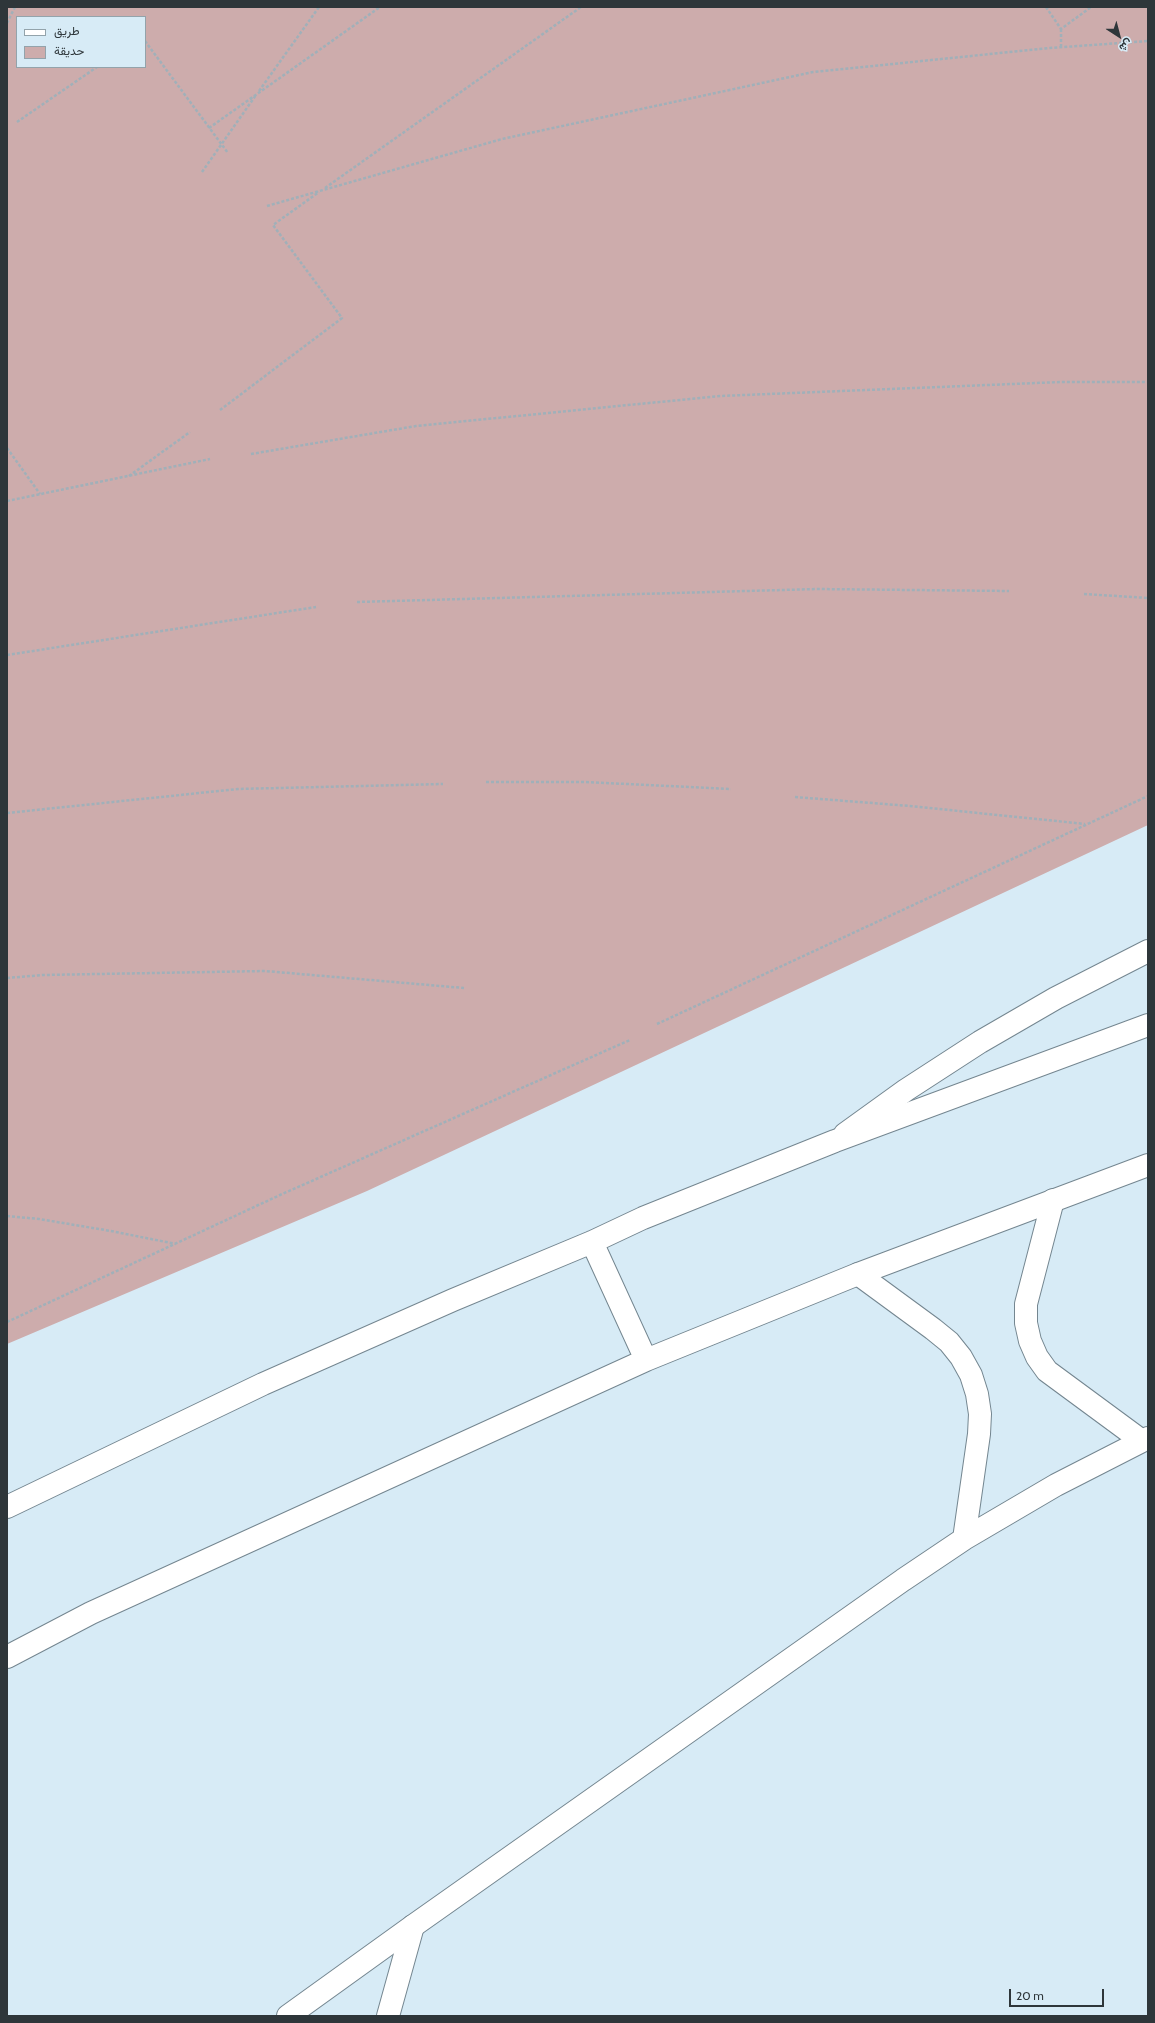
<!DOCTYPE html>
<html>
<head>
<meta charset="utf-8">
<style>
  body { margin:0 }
  #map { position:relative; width:1155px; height:2023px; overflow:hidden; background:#d7ebf6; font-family:Cabin,Vazirmatn,sans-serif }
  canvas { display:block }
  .frame { position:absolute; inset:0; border:8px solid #2e363a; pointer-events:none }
  .legend { position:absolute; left:16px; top:16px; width:130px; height:52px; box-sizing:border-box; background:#d7ebf6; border:1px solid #93a3ab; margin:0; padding:5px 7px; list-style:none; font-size:12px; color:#2e363a }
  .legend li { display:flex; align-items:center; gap:8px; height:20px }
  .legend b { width:20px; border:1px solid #93a3ab }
  .north { position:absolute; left:1099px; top:16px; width:40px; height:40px; -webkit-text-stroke:3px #d7ebf6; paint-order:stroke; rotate:144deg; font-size:11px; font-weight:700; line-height:16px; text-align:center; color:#2e363a }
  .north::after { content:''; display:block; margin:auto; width:14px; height:18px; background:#2e363a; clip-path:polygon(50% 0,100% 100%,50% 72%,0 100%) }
  .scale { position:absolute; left:1009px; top:1989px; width:95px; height:18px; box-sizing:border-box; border:2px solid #2e363a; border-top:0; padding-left:5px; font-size:12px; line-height:14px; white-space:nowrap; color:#2e363a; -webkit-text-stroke:3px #d7ebf6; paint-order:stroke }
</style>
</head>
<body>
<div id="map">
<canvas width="1155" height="2023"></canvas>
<div class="frame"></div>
<ul class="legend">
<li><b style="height:5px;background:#fff"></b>طريق</li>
<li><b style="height:11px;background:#cdacac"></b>حديقة</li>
</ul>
<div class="north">ش</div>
<div class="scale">20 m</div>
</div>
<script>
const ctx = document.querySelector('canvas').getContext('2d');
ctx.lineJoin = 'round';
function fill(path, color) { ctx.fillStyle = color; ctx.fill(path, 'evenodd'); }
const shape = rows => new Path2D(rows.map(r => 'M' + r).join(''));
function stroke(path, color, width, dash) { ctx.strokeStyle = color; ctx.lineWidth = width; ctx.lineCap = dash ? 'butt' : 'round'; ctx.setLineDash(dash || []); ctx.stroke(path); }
const green = shape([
  [7,7,1148,7,1148,825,367,1191,7,1344],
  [17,17,145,17,145,67,17,67]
]);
const path = shape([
  [1046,7,1061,29,1091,7],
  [7,23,15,7],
  [1061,29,1061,48],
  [145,41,228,153],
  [259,91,319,7],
  [17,122,97,67],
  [209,128,380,7],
  [202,172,256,95],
  [325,188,581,7],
  [267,206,502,139,813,72,1050,48,1148,41],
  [220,410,342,318,273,225,319,192],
  [7,448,40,494],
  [251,454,416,426,720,396,1061,382,1148,382],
  [129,476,190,432],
  [7,501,210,459],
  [1084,594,1148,598],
  [357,602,817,589,1009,591],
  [7,655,316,607],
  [486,782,585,782,731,789],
  [795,797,910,806,1085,824],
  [7,813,238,789,443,784],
  [7,978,43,975,265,971,464,988],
  [657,1024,1148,796],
  [7,1216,39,1219,111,1231,176,1244],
  [7,1322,280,1195,630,1040]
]);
const minor = shape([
  [388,2016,413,1926]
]);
const tertiary = shape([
  [845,1134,906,1090,980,1042,1056,998,1148,951],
  [1053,1200,1026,1304,1026,1323,1030,1341,1037,1357,1047,1371,1142,1441],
  [858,1274,933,1329,949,1342,961,1357,971,1375,977,1394,980,1414,979,1434,964,1539],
  [288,2016,413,1926,903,1580,964,1539,1056,1485,1148,1438]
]);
const secondary = shape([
  [592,1242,646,1360],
  [7,1507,263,1384,453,1300,592,1242,643,1218,835,1141,1148,1025],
  [7,1657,91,1613,646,1360,858,1274,1148,1165]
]);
fill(green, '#cdacac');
stroke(minor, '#748690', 24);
stroke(tertiary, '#748690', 24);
stroke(secondary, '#748690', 24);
stroke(path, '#a0b0b9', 2.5, [3, 2]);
stroke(minor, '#fff', 22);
stroke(tertiary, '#fff', 22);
stroke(secondary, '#fff', 22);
</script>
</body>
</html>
